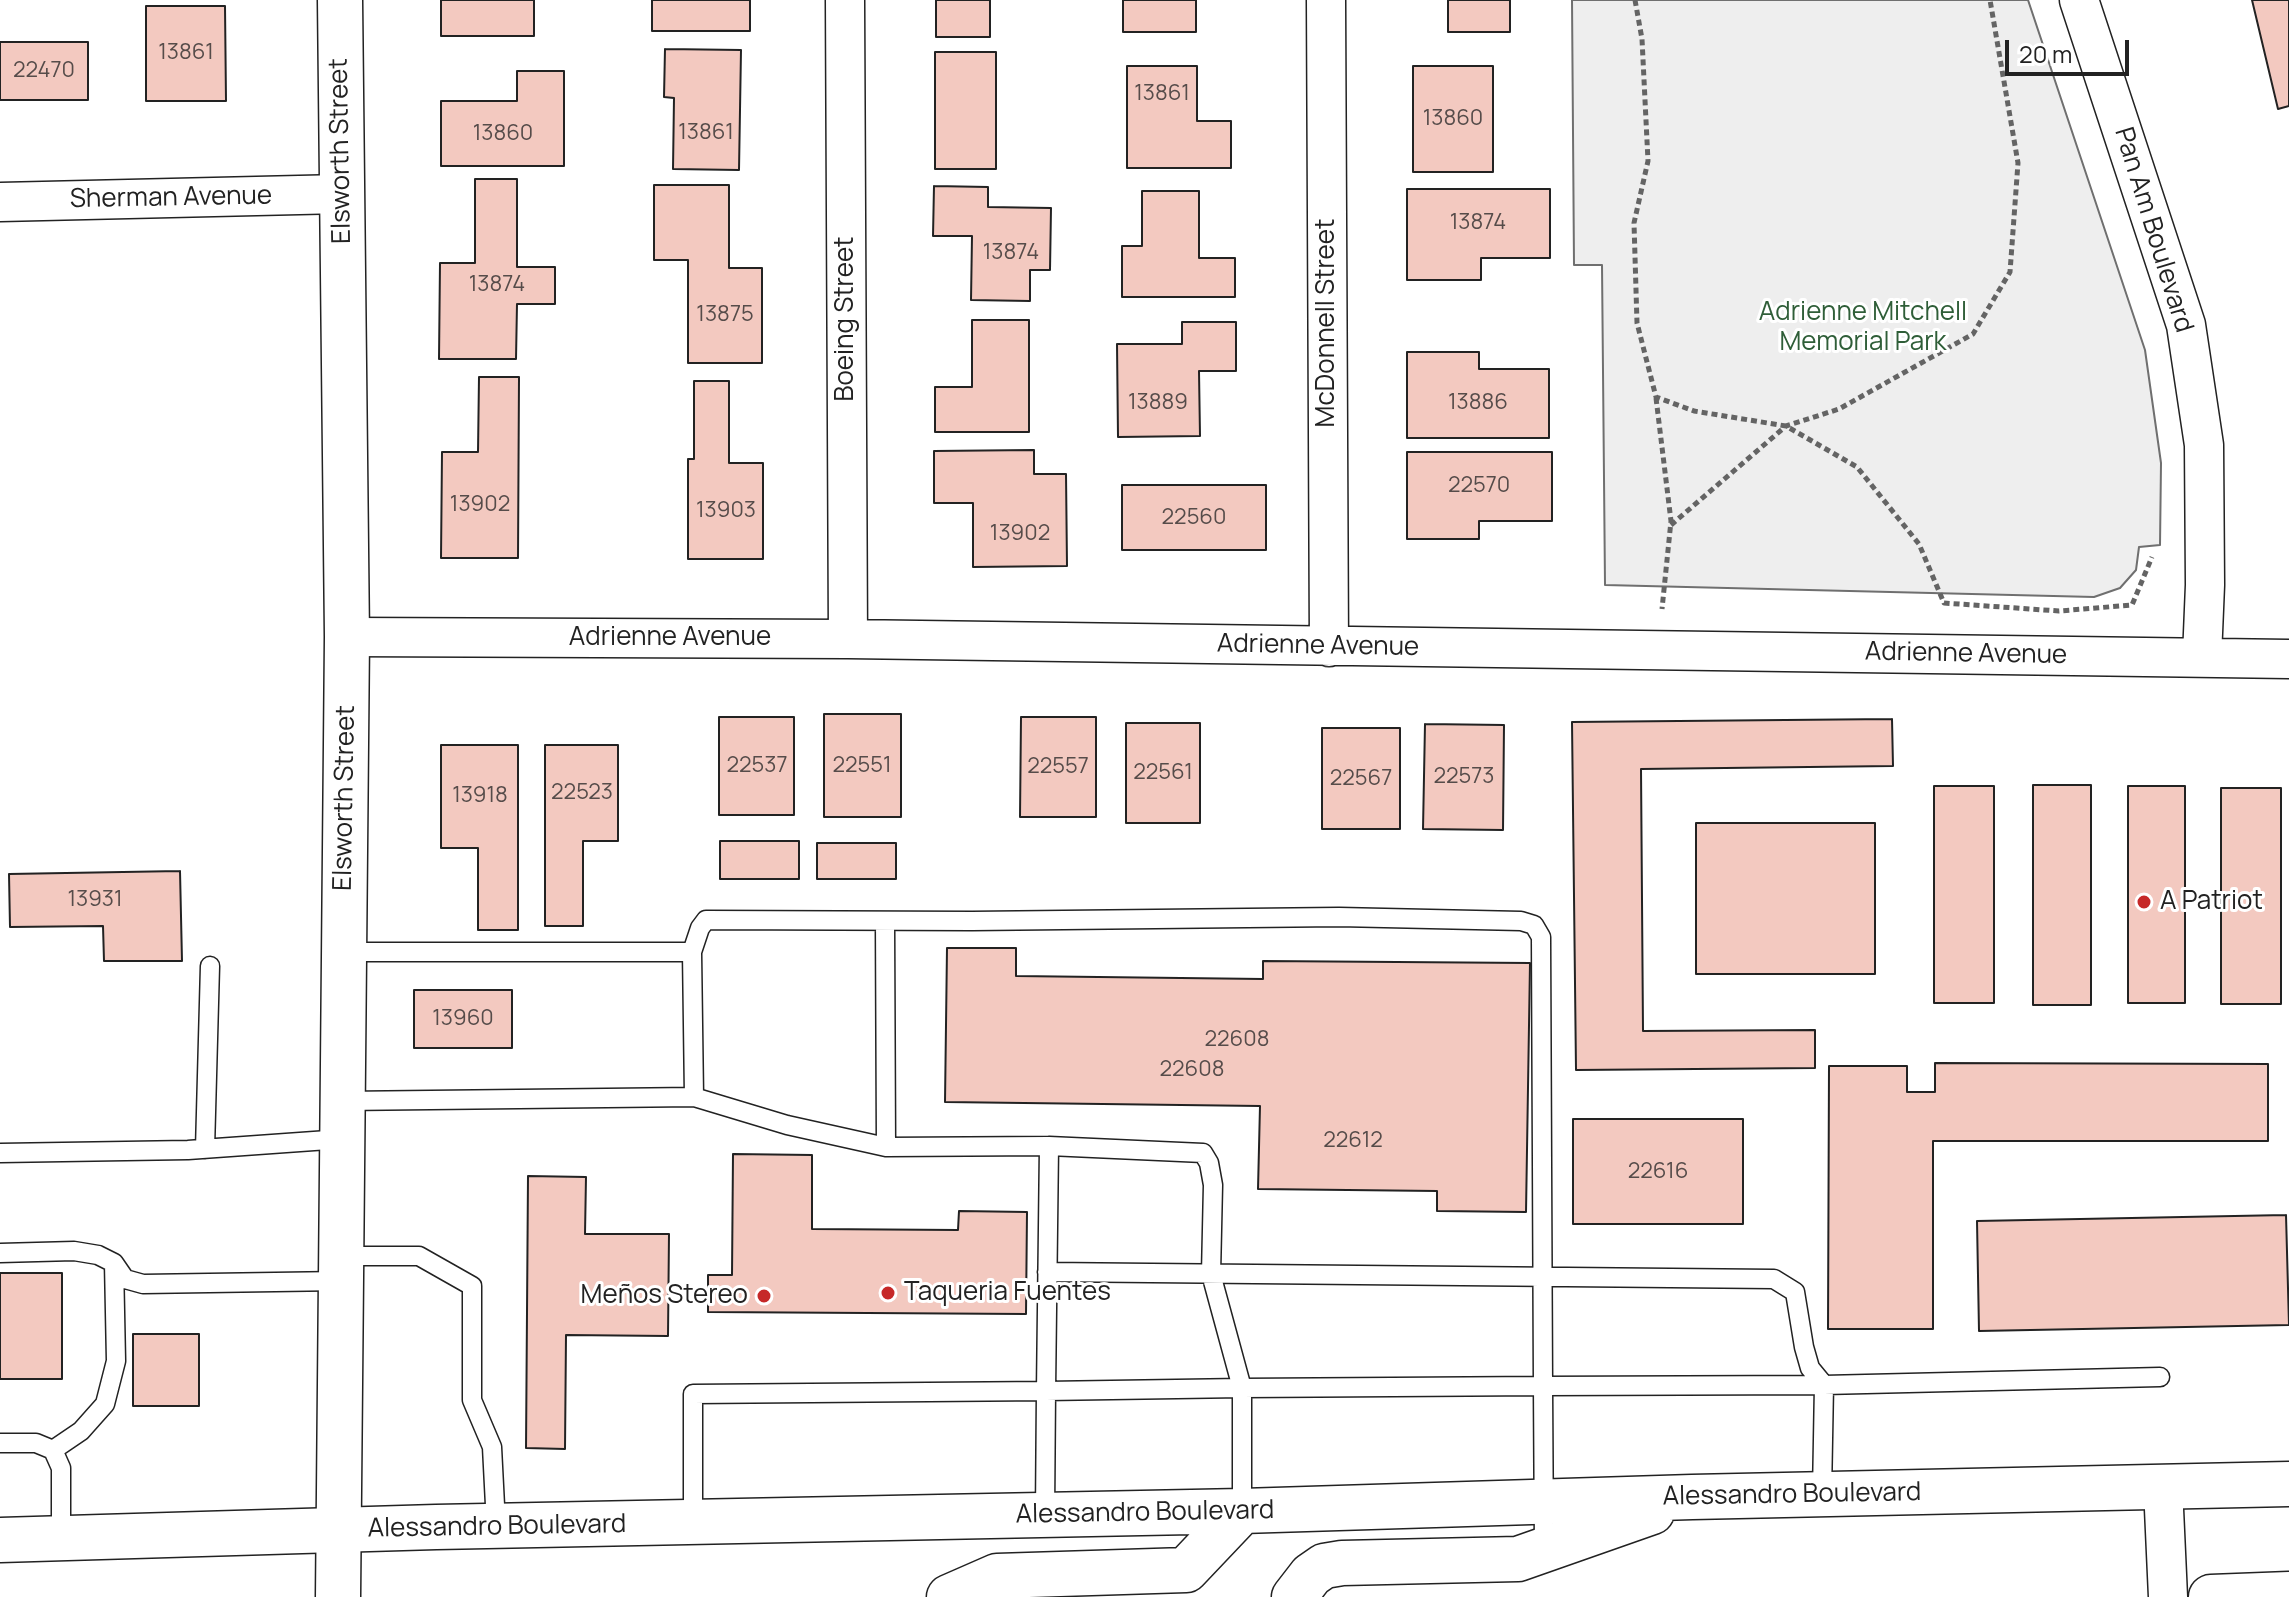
<!DOCTYPE html>
<html>
<head>
<meta charset="utf-8">
<style>
  body { margin:0 }
  #map { position:relative; width:2289px; height:1597px; overflow:hidden; background:#fff; font-family:Manrope,sans-serif }
  canvas { display:block }
  .scale { position:absolute; left:2005px; top:40px; width:124px; height:36px; box-sizing:border-box; border:4px solid #222; border-top:0; padding-left:10px; font-size:24px; line-height:28px; white-space:nowrap; color:#222; -webkit-text-stroke:6px #fff; paint-order:stroke }
</style>
</head>
<body>
<div id="map">
<canvas width="2289" height="1597"></canvas>
<div class="scale">20 m</div>
</div>
<script>
const ctx = document.querySelector('canvas').getContext('2d');
ctx.lineJoin = 'round';
function fill(path, color) { ctx.fillStyle = color; ctx.fill(path, 'evenodd'); }
const shape = rows => new Path2D(rows.map(r => 'M' + r).join(''));
function stroke(path, color, width, dash) { ctx.strokeStyle = color; ctx.lineWidth = width; ctx.lineCap = dash ? 'butt' : 'round'; ctx.setLineDash(dash || []); ctx.stroke(path); }
function drawText(font, color, halo, rows, align = 'center') {
  ctx.font = font + ' Manrope,sans-serif'; ctx.lineWidth = 6; ctx.setLineDash([]); ctx.textBaseline = 'middle'; ctx.strokeStyle = halo; ctx.fillStyle = color; for (const [text, x, y, turn = 0] of rows) {
    ctx.save(); ctx.translate(x, y); ctx.rotate((+turn || 0) * Math.PI / 180); ctx.textAlign = isNaN(turn) ? turn : align; if (halo) ctx.strokeText(text, 0, 0); ctx.fillText(text, 0, 0); ctx.restore();
  }
}
const green = shape([
  [1572,0,2028,0,2145,350,2161,463,2160,545,2139,547,2136,570,2120,588,2094,597,1605,585,1602,265,1574,265,1572,0]
]);
const building = shape([
  [441,0,534,0,534,36,441,36,441,0],
  [652,0,750,0,750,31,652,31,652,0],
  [936,0,990,0,990,37,936,37,936,0],
  [1123,0,1196,0,1196,32,1123,32,1123,0],
  [1448,0,1510,0,1510,32,1448,32,1448,0],
  [2252,0,2289,0,2289,106,2278,109,2252,0],
  [146,6,225,6,226,101,146,101,146,6],
  [0,42,88,42,88,100,0,100,0,42],
  [665,49,741,50,739,170,673,169,674,98,664,97,665,49],
  [935,52,996,52,996,169,935,169,935,52],
  [1127,66,1197,66,1197,121,1231,121,1231,168,1127,168,1127,66],
  [1413,66,1493,66,1493,172,1413,172,1413,66],
  [517,71,564,71,564,166,441,166,441,101,517,101,517,71],
  [475,179,517,179,517,267,555,267,555,304,517,304,516,359,439,359,440,263,475,263,475,179],
  [654,185,729,185,729,268,762,268,762,363,688,363,688,260,654,260,654,185],
  [934,186,988,187,988,207,1051,208,1050,270,1030,270,1030,301,971,300,972,236,933,236,934,186],
  [1407,189,1550,189,1550,258,1481,258,1481,280,1407,280,1407,189],
  [1142,191,1199,191,1199,258,1235,258,1235,297,1122,297,1122,246,1142,246,1142,191],
  [972,320,1029,320,1029,432,935,432,935,387,972,387,972,320],
  [1182,322,1236,322,1236,371,1199,371,1200,436,1118,437,1117,344,1182,344,1182,322],
  [1407,352,1479,352,1479,369,1549,369,1549,438,1407,438,1407,352],
  [479,377,519,377,518,558,441,558,442,452,478,452,479,377],
  [694,381,729,381,729,463,763,463,763,559,688,559,688,459,694,459,694,381],
  [1034,450,1034,474,1066,474,1067,566,973,567,973,503,934,503,934,451,1034,450],
  [1407,452,1552,452,1552,521,1479,521,1479,539,1407,539,1407,452],
  [1122,485,1266,485,1266,550,1122,550,1122,485],
  [824,714,901,714,901,817,824,817,824,714],
  [719,717,794,717,794,815,719,815,719,717],
  [1021,717,1096,717,1096,817,1020,817,1021,717],
  [1892,719,1893,766,1641,769,1643,1031,1815,1030,1815,1068,1576,1070,1572,722,1892,719],
  [1126,723,1200,723,1200,823,1126,823,1126,723],
  [1425,724,1504,725,1503,830,1423,829,1425,724],
  [1322,728,1400,728,1400,829,1322,829,1322,728],
  [441,745,518,745,518,930,478,930,478,848,441,848,441,745],
  [545,745,618,745,618,841,583,841,583,926,545,926,545,745],
  [2033,785,2091,785,2091,1005,2033,1005,2033,785],
  [1934,786,1994,786,1994,1003,1934,1003,1934,786],
  [2128,786,2185,786,2185,1003,2128,1003,2128,786],
  [2221,788,2281,788,2281,1004,2221,1004,2221,788],
  [1696,823,1875,823,1875,974,1696,974,1696,823],
  [720,841,799,841,799,879,720,879,720,841],
  [817,843,896,843,896,879,817,879,817,843],
  [180,871,182,961,104,961,103,926,10,927,9,874,180,871],
  [947,948,1016,948,1016,976,1263,979,1263,961,1530,963,1526,1212,1437,1211,1437,1191,1258,1189,1260,1106,945,1102,947,948],
  [414,990,512,990,512,1048,414,1048,414,990],
  [1935,1063,2268,1064,2268,1141,1933,1141,1933,1329,1828,1329,1829,1066,1907,1066,1907,1092,1935,1092,1935,1063],
  [1573,1119,1743,1119,1743,1224,1573,1224,1573,1119],
  [733,1154,812,1155,812,1229,958,1230,959,1211,1027,1212,1026,1314,708,1312,708,1275,732,1275,733,1154],
  [528,1176,586,1177,585,1234,669,1234,668,1336,566,1335,565,1449,526,1448,528,1176],
  [2286,1215,2289,1325,1979,1331,1977,1221,2286,1215],
  [0,1273,62,1273,62,1379,0,1379,0,1273],
  [133,1334,199,1334,199,1406,133,1406,133,1334]
]);
const path = shape([
  [1635,0,1642,39,1648,161,1634,223,1637,323,1656,397,1694,411,1786,426,1857,467,1919,544,1944,603,2059,611,2132,605,2152,557],
  [1656,398,1671,521,1662,609],
  [1671,525,1786,426,1839,409,1973,334,2010,272,2018,163,1990,0]
]);
const lane = shape([
  [885,921,886,1147],
  [344,952,692,952,694,1097],
  [692,952,700,928,706,920,972,921,1339,917,1521,921,1534,925,1541,937,1543,1386,1242,1388,1242,1511],
  [343,1101,694,1097,787,1125,886,1147,1049,1146,1046,1391,693,1394,693,1522],
  [205,1149,210,966],
  [0,1153,188,1150,342,1139],
  [0,1253,74,1251,98,1255,114,1263,125,1279,143,1284,341,1281],
  [341,1256,419,1256,472,1286,472,1400,492,1447,496,1525],
  [1047,1272,1774,1279,1795,1292,1804,1347,1810,1368,1824,1385],
  [0,1443,36,1443,53,1450,61,1468,61,1539],
  [53,1450,81,1431,105,1404,116,1361,114,1263],
  [1822,1494,1824,1385,2160,1377],
  [1045,1514,1046,1391,1242,1388,1211,1274,1213,1185,1209,1163,1203,1153,1049,1146],
  [1544,1551,1543,1386,1824,1385]
]);
const street = shape([
  [845,0,848,639],
  [1326,0,1329,647],
  [2079,0,2186,325,2204,445,2205,585,2202,657],
  [0,202,342,194],
  [347,637,848,639,2289,659],
  [2163,1487,2168,1597]
]);
const secondary = shape([
  [338,1597,347,637,340,0]
]);
const primary = shape([
  [0,1540,436,1527,1242,1511,1692,1497,2289,1484],
  [949,1597,997,1576,1186,1570,1242,1511],
  [1294,1597,1311,1575,1324,1566,1342,1563,1518,1559,1652,1512],
  [2211,1597,2289,1594]
]);
const markers = [
  [2144,902,8,"#c62828"],
  [888,1293,8,"#c62828"],
  [764,1296,8,"#c62828"]
];
const numberNames = [
  ["13861",186,53],
  ["22470",44,71],
  ["13861",1162,94],
  ["13860",1453,119],
  ["13861",706,133],
  ["13860",503,134],
  ["13874",1478,223],
  ["13874",1011,253],
  ["13874",497,285],
  ["13875",725,315],
  ["13889",1158,403],
  ["13886",1478,403],
  ["22570",1479,486],
  ["13902",480,505],
  ["13903",726,511],
  ["22560",1194,518],
  ["13902",1020,534],
  ["22537",757,766],
  ["22551",862,766],
  ["22557",1058,767],
  ["22561",1163,773],
  ["22573",1464,777],
  ["22567",1361,779],
  ["22523",582,793],
  ["13918",480,796],
  ["13931",95,900],
  ["13960",463,1019],
  ["22608",1237,1040],
  ["22608",1192,1070],
  ["22612",1353,1141],
  ["22616",1658,1172]
];
const streetNames = [
  ["Elsworth Street",341,151,-91],
  ["Sherman Avenue",171,198,-1],
  ["Pan Am Boulevard",2153,230,73],
  ["Boeing Street",846,319,-90],
  ["McDonnell Street",1327,323,-90],
  ["Adrienne Avenue",670,638],
  ["Adrienne Avenue",1318,646,1],
  ["Adrienne Avenue",1966,654,1],
  ["Elsworth Street",345,798,-89],
  ["Alessandro Boulevard",1792,1495,-1],
  ["Alessandro Boulevard",1145,1513,-1],
  ["Alessandro Boulevard",497,1527,-1]
];
const parkNames = [
  ["Adrienne Mitchell",1863,313],
  ["Memorial Park",1863,343]
];
const poiNames = [
  ["A Patriot",2160,902],
  ["Taqueria Fuentes",904,1293],
  ["Meños Stereo",748,1296,"right"]
];
fill(green, '#eee');
stroke(green, '#6f6f6f', 2);
fill(building, '#f3c9c0');
stroke(building, '#222', 2);
stroke(lane, '#222', 21);
stroke(street, '#222', 41);
stroke(secondary, '#222', 47);
stroke(primary, '#222', 47);
stroke(path, '#646464', 5, [6, 4]);
stroke(lane, '#fff', 18);
stroke(street, '#fff', 38);
stroke(secondary, '#fff', 44);
stroke(primary, '#fff', 44);
for (const [x, y, r, color] of markers) { const dot = new Path2D(); dot.arc(x, y, r, 0, 2 * Math.PI); ctx.fillStyle = color; ctx.fill(dot); stroke(dot, '#fff', 3); }
drawText('22px', '#564c4a', null, numberNames);
drawText('26px', '#222', '#fff', streetNames);
drawText('26px', '#2f5e38', '#fff', parkNames);
drawText('26px', '#222', '#fff', poiNames, 'left');
</script>
</body>
</html>
